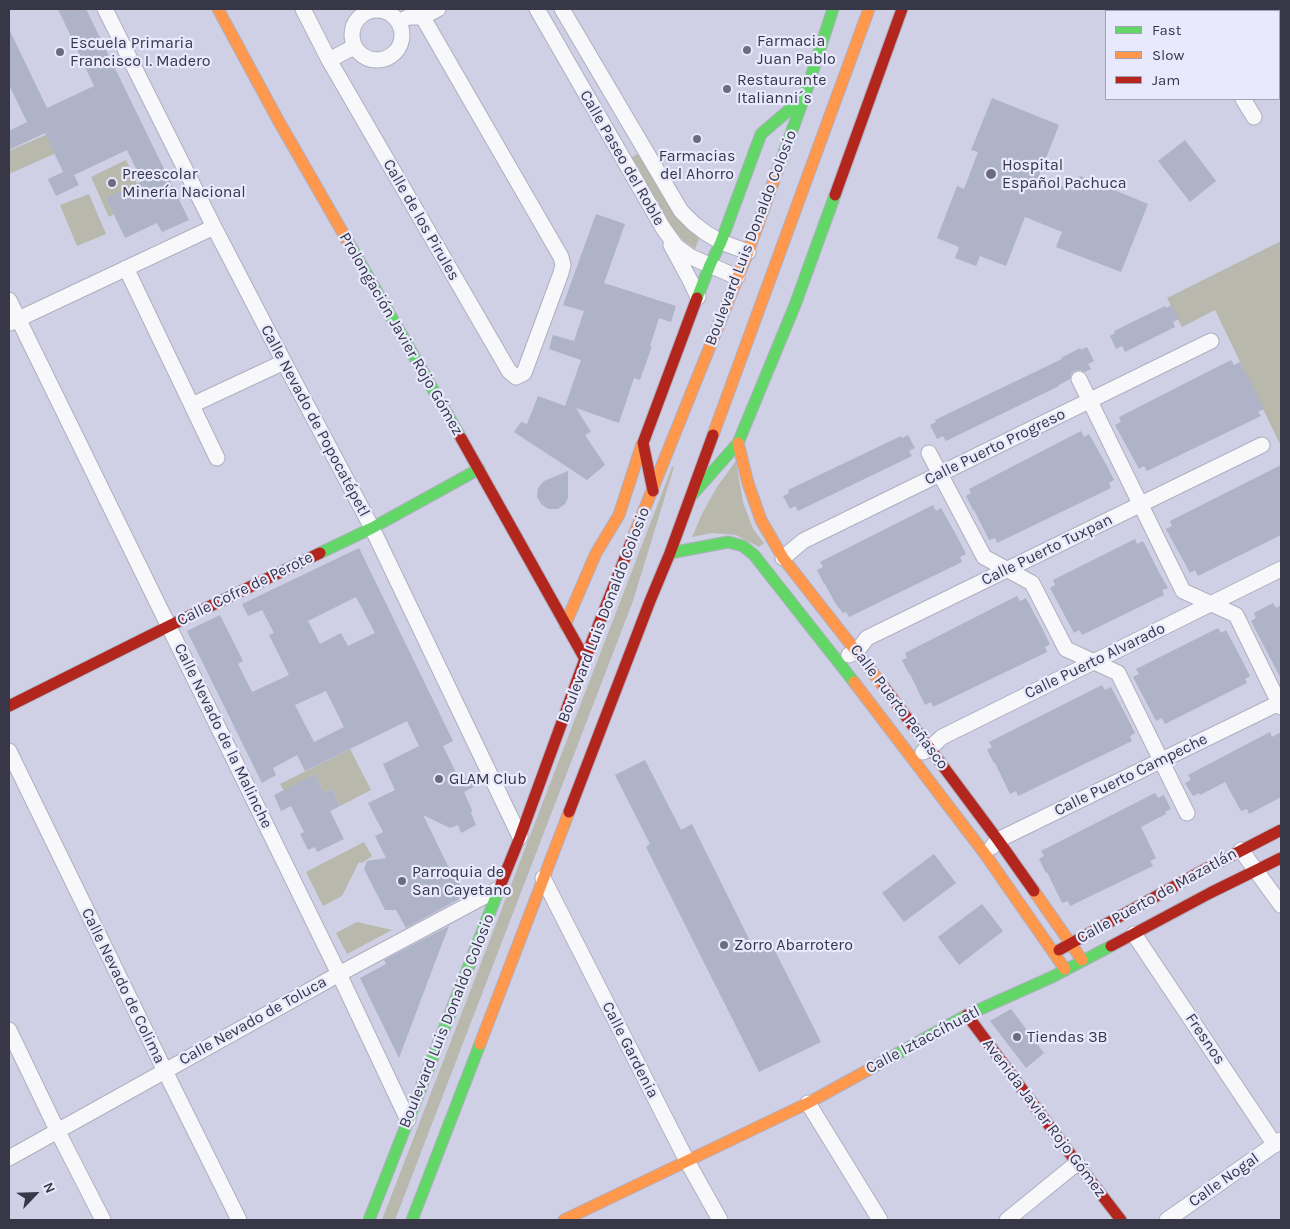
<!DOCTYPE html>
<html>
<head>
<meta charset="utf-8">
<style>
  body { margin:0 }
  #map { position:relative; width:1290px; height:1229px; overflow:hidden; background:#cfcfe5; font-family:Karla,sans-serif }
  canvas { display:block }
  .frame { position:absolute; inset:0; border:10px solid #373747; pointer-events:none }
  .legend { position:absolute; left:1105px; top:10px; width:175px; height:90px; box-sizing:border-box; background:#e9e9fd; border:1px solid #a2a2b4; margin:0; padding:6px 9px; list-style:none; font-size:15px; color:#373747 }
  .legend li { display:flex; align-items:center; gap:10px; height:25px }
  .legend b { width:25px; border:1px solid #a2a2b4 }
  .north { position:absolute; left:10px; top:1169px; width:50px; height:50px; -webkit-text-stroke:4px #e9e9fd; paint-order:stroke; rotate:66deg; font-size:14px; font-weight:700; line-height:20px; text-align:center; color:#373747 }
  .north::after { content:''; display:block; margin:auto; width:18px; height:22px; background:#373747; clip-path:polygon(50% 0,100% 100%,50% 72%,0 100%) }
</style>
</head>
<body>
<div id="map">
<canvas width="1290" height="1229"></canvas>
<div class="frame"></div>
<ul class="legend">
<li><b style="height:6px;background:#63d668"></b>Fast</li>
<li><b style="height:6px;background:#ff974d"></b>Slow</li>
<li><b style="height:6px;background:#b3261e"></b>Jam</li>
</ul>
<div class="north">N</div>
</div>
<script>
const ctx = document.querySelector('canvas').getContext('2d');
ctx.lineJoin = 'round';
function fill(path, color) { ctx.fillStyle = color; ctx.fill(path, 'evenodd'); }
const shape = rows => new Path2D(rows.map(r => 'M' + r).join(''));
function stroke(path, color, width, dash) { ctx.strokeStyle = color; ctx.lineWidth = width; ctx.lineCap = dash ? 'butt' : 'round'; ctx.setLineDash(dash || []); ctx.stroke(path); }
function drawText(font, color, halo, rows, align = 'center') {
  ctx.font = font + ' Karla,sans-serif'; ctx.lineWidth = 4.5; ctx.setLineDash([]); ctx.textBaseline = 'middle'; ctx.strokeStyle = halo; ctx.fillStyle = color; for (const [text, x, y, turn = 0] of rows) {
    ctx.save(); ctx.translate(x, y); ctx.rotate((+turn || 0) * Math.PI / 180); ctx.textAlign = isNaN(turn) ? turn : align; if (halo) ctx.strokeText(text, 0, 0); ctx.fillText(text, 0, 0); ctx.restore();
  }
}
const green = shape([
  [59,129,67,148,9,174,9,151],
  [638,154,677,215,699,239,695,249,683,240,668,223,651,196,632,157],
  [126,160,142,194,106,198,114,214,109,217,91,177],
  [89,194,106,234,77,246,60,205],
  [1281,241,1281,446,1215,310,1182,327,1167,298],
  [736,461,743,502,753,529,764,543,759,547,736,535,712,533,692,537,703,512,717,487],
  [672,467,674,467,633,601,395,1220,382,1220],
  [350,749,371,790,340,806,332,789,324,793,315,775,284,791,280,784],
  [364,842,372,856,362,863,359,862,342,896,323,906,306,872],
  [357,922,392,930,347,954,336,933]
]);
const building = shape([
  [58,9,86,9,189,220,162,232,157,223,125,238,106,198,142,181,127,150,74,175,79,185,56,196,48,179,63,172,45,133,9,150,9,131,27,122,9,85,9,29,47,108,94,86],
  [992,98,1059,125,1039,176,1074,191,1080,176,1148,204,1121,272,1056,247,1062,232,1025,217,1006,266,980,256,976,266,955,258,959,247,937,238,957,186,964,189,978,152,971,150],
  [1185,140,1216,181,1190,202,1158,161],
  [596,214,625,224,604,283,676,306,671,322,659,318,650,346,652,346,640,380,634,378,619,423,576,408,591,432,585,435,605,465,587,480,514,432,521,422,527,424,538,396,565,406,581,360,549,349,553,335,574,341,584,311,563,305],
  [1172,305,1179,319,1173,322,1175,327,1125,352,1122,346,1116,349,1110,336,1115,333,1114,331,1165,306,1166,308],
  [1087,347,1094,361,1088,364,1091,369,1085,372,1080,370,1074,371,1071,374,1070,379,1059,385,1059,386,946,441,943,436,937,439,930,425,936,422,935,420,1062,359,1061,358,1080,348,1081,350],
  [1231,360,1234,365,1240,362,1257,394,1264,409,1258,412,1261,416,1147,471,1144,466,1139,469,1115,425,1121,422,1119,417],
  [1081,431,1084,437,1089,434,1107,466,1114,480,1109,483,1111,488,997,543,995,538,989,540,974,510,973,510,966,496,971,493,969,489],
  [908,435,915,448,909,451,912,456,798,511,795,506,790,509,783,496,789,493,788,490,901,436,902,438],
  [1281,465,1281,535,1198,576,1195,570,1190,573,1166,529,1172,526,1170,521],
  [568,471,568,498,565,504,558,509,549,509,542,505,537,497,538,488,544,481],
  [933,505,936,511,941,508,959,540,966,554,960,557,962,562,849,617,846,612,843,613,835,603,825,584,824,584,817,570,823,567,820,562],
  [1135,539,1137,544,1143,541,1160,574,1168,588,1162,590,1164,595,1082,635,1079,630,1074,633,1050,588,1055,585,1053,580],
  [359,548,453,741,443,746,460,781,470,776,475,786,464,792,472,810,471,813,476,825,461,833,458,825,450,828,423,815,449,868,463,889,459,899,406,928,396,910,385,910,364,869,367,861,386,858,375,836,383,832,368,803,395,790,383,764,419,746,407,721,305,771,297,755,273,768,276,775,262,783,187,631,220,615,243,661,238,664,252,692,289,675,269,635,274,633,262,610,248,616,242,604],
  [356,597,375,633,348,646,341,633,320,644,308,621],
  [326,691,344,727,314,742,295,705],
  [1017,596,1020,601,1026,598,1043,630,1050,644,1045,647,1047,652,933,707,931,702,925,705,910,674,909,674,902,660,907,658,905,653],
  [1273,603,1276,608,1281,605,1281,679,1251,621,1256,618,1254,613],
  [1218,628,1221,633,1226,630,1243,662,1250,676,1245,679,1247,683,1165,724,1162,718,1156,721,1133,677,1139,674,1136,669],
  [1102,685,1105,690,1111,687,1128,719,1135,733,1130,736,1132,741,1018,796,1016,791,1010,794,995,763,994,763,987,750,992,747,989,742],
  [1270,732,1272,737,1281,732,1281,797,1249,814,1247,809,1241,811,1225,782,1200,795,1199,793,1193,796,1185,783,1191,780,1188,775],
  [645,760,681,830,692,824,754,949,770,941,821,1042,759,1072,646,847,650,844,615,775],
  [315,775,324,793,332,789,340,806,330,811,344,839,317,852,315,847,308,850,300,834,304,832,291,806,281,811,274,795],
  [1155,793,1158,798,1164,795,1171,809,1165,812,1166,814,1141,827,1156,858,1150,861,1153,866,1070,906,1068,901,1062,903,1047,872,1046,873,1039,859,1044,856,1041,851],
  [934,854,956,883,904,922,882,893],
  [982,904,1003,931,959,965,938,937],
  [449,926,437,957,399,1058,360,978,386,964,384,960],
  [1011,1009,1044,1053,1026,1068,990,1021]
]);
const street = shape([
  [105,9,214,227,284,362,372,528,520,837],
  [303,9,329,60,509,371,516,377,524,373,561,273,563,265,561,257,418,9],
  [537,9,663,228,676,246,691,257,737,277],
  [562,9,681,211,694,224,706,233,721,242,748,252],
  [1190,9,1191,11],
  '352 35a25 25 0 1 1 50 0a25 25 0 1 1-50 0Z',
  [399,22,408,17,423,17,438,9],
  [329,60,354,47],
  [1243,99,1254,117],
  [671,245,691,282,698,297],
  [126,268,217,458],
  [9,300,339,974,408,1120],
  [10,323,214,227],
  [1079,379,1183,591,1236,615,1281,707],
  [192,405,284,362],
  [929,453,984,557,1032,583,1066,649,1118,673,1187,813],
  [783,558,803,541,1211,341],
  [849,655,857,651,867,638,1262,445],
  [9,751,165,1071,239,1220],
  [923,752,930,748,942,737,1281,569],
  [992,847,998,840,1281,702],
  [1241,850,1281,905],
  [543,878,687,1161,720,1220],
  [1134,934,1275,1145],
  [9,1030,58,1132,103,1220],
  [808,1103,880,1220],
  [9,1158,339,974,500,888],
  [1007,1220,1077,1163],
  [1167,1220,1281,1140]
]);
const fast = shape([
  [778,169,805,95,833,9],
  [347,240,461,438],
  [697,298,710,265,721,242,761,134,803,98],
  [692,495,738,443,795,305,835,195],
  [320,553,372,528,479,469],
  [670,553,728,542,743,546,754,555,854,682],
  [868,1070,967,1015,1052,977,1111,946],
  [369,1220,499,889],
  [412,1220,480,1044]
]);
const slow = shape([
  [218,9,278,120,347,240],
  [713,435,869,9],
  [738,443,748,483,761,520,783,558,884,687],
  [632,540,748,252,778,169],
  [565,625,596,553,619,515,642,444],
  [854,682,985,854,1065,969],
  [1034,891,1082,960],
  [480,1044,569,812],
  [564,1220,808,1103,868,1070]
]);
const jam = shape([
  [835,195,902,9],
  [461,438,585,659],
  [653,491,643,443,697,298],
  [884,687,998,840,1034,891],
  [9,706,169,626,320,553],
  [569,812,650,601,670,553,713,435],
  [499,889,520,837,585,659,632,540],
  [1111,946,1210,893,1281,858],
  [1059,950,1200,872,1281,830],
  [967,1015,1077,1163,1121,1220]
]);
const markers = [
  [747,50,5,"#6c6c7e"],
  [60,52,5,"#6c6c7e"],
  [727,89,5,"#6c6c7e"],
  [697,139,5,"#6c6c7e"],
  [991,174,6,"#6c6c7e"],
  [112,183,5,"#6c6c7e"],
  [439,779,5,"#6c6c7e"],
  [402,881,5,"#6c6c7e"],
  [724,945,5,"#6c6c7e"],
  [1017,1037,5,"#6c6c7e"]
];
const poiNames = [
  ["Farmacia",757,41],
  ["Juan Pablo",757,59],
  ["Escuela Primaria",70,43],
  ["Francisco I. Madero",70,61],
  ["Restaurante",737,80],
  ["Italianni´s",737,98],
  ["Farmacias",697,156,"center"],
  ["del Ahorro",697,174,"center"],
  ["Hospital",1002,165],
  ["Español Pachuca",1002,183],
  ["Preescolar",122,174],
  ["Minería Nacional",122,192],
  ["GLAM Club",449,779],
  ["Parroquia de",412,872],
  ["San Cayetano",412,890],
  ["Zorro Abarrotero",734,945],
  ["Tiendas 3B",1027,1037]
];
const streetNames = [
  ["Calle Paseo del Roble",622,158,60],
  ["Calle de los Pirules",421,220,60],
  ["Boulevard Luis Donaldo Colosio",751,238,-69],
  ["Prolongación Javier Rojo Gómez",401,334,60],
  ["Calle Nevado de Popocatépetl",315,421,62],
  ["Calle Puerto Progreso",995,447,-26],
  ["Calle Puerto Tuxpan",1047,550,-26],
  ["Calle Cofre de Perote",245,589,-26],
  ["Boulevard Luis Donaldo Colosio",604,615,-69],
  ["Calle Puerto Alvarado",1095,661,-26],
  ["Calle Puerto Peñasco",899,707,53],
  ["Calle Nevado de la Malinche",223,736,64],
  ["Calle Puerto Campeche",1131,775,-26],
  ["Calle Puerto de Mazatlán",1157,896,-29],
  ["Calle Nevado de Colima",123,986,64],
  ["Calle Nevado de Toluca",253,1021,-29],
  ["Boulevard Luis Donaldo Colosio",447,1021,-68],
  ["Fresnos",1205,1039,56],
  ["Calle Iztaccíhuatl",923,1040,-28],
  ["Calle Gardenia",630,1050,63],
  ["Avenida Javier Rojo Gómez",1044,1118,53],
  ["Calle Nogal",1224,1180,-35]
];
fill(green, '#b9b8ac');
fill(building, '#aeb3c7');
stroke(street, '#afafc0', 17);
stroke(fast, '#afafc0', 13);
stroke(slow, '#afafc0', 13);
stroke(jam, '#afafc0', 13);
stroke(street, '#f8f8fb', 15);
stroke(fast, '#63d668', 11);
stroke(slow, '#ff974d', 11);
stroke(jam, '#b3261e', 11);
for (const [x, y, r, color] of markers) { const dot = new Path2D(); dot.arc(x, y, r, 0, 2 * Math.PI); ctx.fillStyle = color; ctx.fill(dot); stroke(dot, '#e9e9fd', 2); }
drawText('16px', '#373747', '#e9e9fd', poiNames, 'left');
drawText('16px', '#373747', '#e9e9fd', streetNames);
</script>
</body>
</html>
